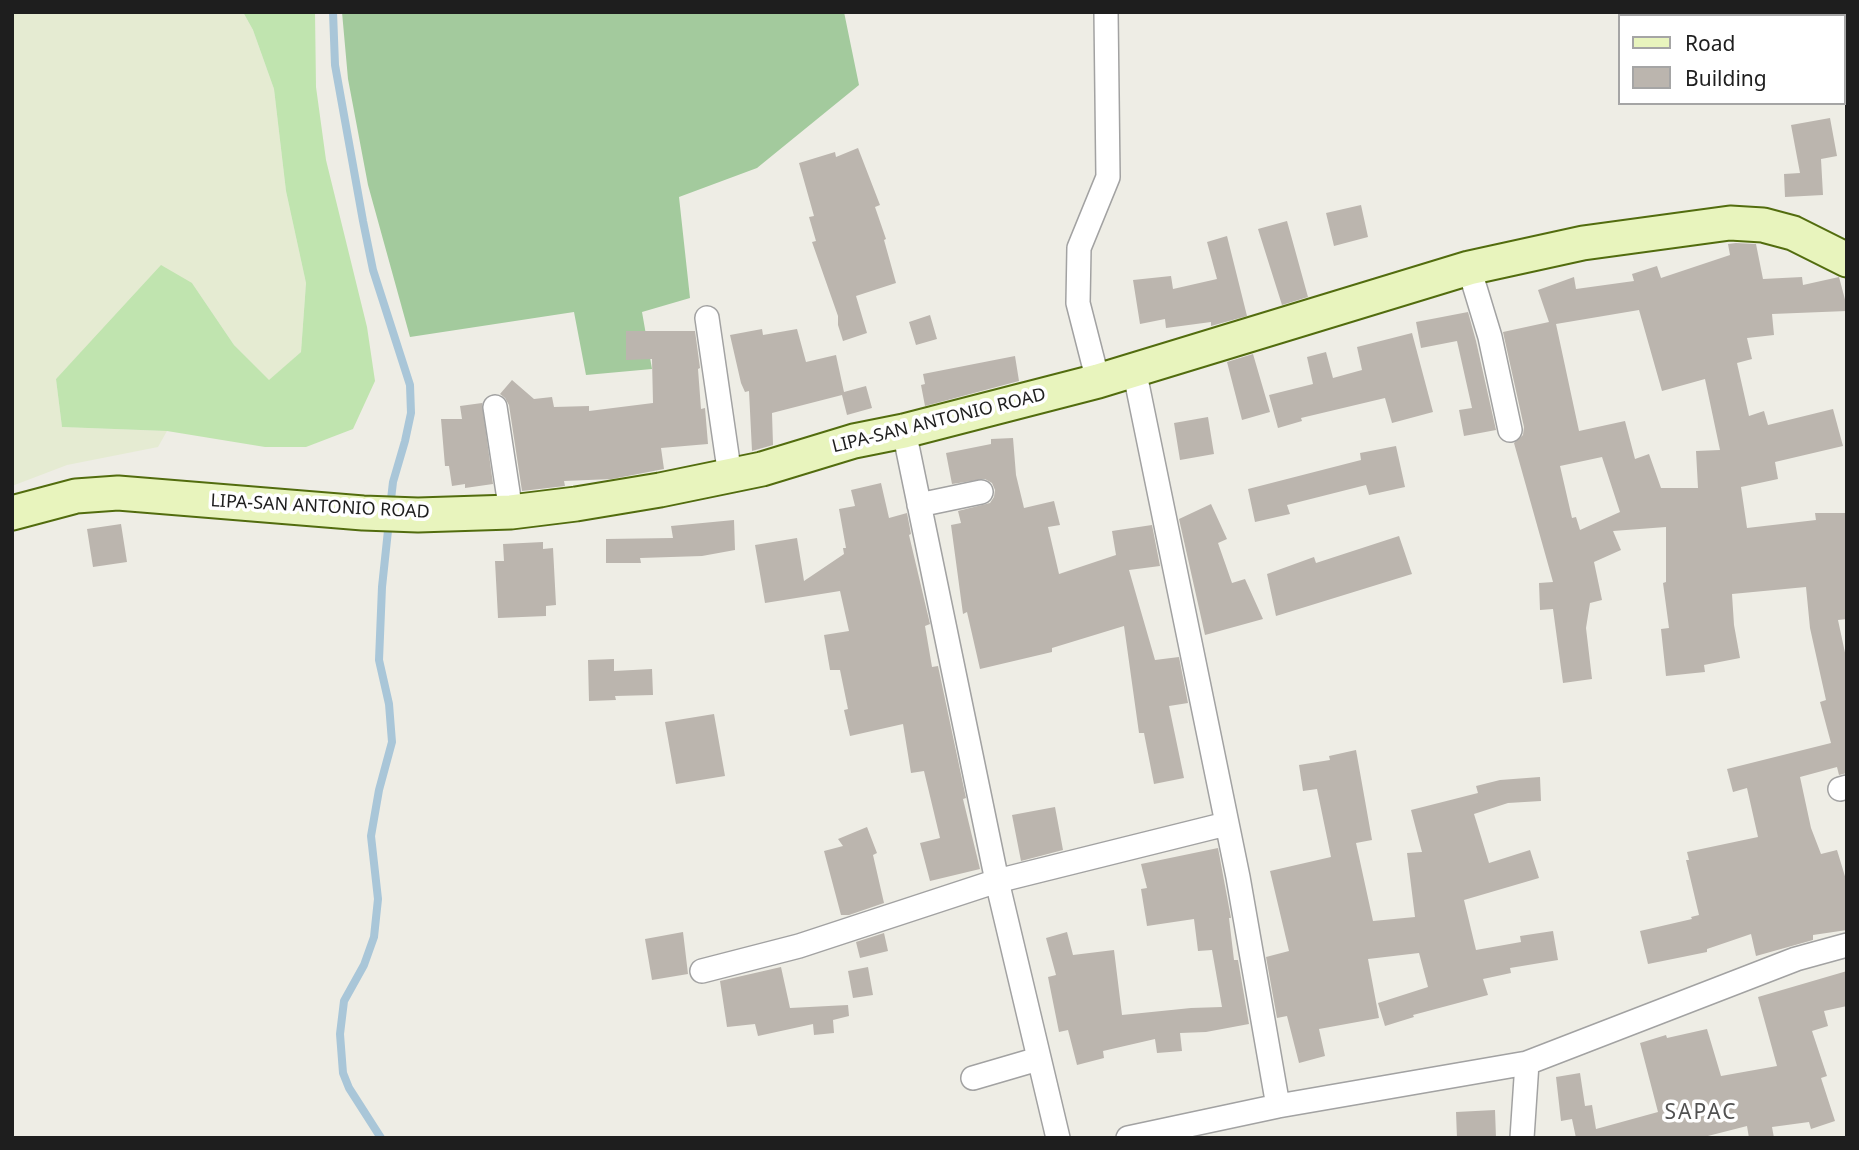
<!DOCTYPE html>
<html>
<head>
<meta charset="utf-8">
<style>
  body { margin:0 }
  #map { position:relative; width:1859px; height:1150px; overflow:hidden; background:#eeede5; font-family:"Noto Sans",sans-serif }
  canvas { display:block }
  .frame { position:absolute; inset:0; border:14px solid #1e1e1e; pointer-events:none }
  .legend { position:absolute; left:1618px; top:14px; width:228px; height:91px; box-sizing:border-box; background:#fff; border:2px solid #a5a5a5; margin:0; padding:9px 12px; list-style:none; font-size:21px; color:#1e1e1e }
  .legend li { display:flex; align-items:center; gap:14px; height:35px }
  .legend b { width:35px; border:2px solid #a5a5a5 }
</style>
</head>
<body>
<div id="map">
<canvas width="1859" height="1150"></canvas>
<div class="frame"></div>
<ul class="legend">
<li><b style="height:9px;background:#e8f4bd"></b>Road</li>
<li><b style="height:19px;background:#bbb5ae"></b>Building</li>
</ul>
</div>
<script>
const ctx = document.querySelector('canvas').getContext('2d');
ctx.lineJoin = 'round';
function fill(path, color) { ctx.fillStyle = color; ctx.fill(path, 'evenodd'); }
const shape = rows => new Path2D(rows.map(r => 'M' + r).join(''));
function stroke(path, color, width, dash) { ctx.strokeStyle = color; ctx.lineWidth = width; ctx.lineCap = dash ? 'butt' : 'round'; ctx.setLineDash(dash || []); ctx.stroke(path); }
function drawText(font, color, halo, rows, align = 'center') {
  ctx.font = font + ' "Noto Sans",sans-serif'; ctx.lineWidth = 7; ctx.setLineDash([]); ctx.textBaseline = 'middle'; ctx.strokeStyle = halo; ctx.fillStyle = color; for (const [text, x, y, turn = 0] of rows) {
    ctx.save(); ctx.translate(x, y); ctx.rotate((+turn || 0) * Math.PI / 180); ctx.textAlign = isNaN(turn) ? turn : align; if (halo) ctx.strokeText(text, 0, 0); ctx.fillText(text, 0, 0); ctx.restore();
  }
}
const farmland = shape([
  [12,12,243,12,253,30,274,89,286,191,306,283,301,352,269,381,234,345,192,283,95,338,56,379,62,427,167,431,158,447,67,465,12,486]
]);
const grass = shape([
  [243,12,315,12,316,87,326,160,367,327,375,381,353,429,306,447,265,447,167,431,62,427,56,379,161,265,192,283,234,345,269,380,301,352,306,283,286,191,274,89,253,30]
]);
const forest = shape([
  [342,12,844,12,859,85,757,168,679,197,690,298,642,312,652,369,586,375,574,312,410,337,368,185,348,79]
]);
const stream = shape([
  [333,12,335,65,363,221,373,270,410,385,411,413,405,441,393,482,390,508],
  [381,1138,349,1088,343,1073,340,1034,344,1001,364,965,374,937,378,899,371,836,379,790,392,742,389,704,379,660,382,587,389,521]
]);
const building = shape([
  [1830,118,1837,156,1821,159,1823,195,1785,197,1784,174,1800,173,1791,125],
  [858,148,880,205,875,207,886,239,884,240,896,283,856,296,867,333,843,341,838,325,838,316,812,242,816,241,809,217,814,216,799,163,835,152,836,157],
  [1361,205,1368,237,1334,246,1326,213],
  [1287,221,1308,297,1282,305,1258,229],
  [1227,236,1247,316,1211,326,1211,322,1166,328,1165,319,1140,324,1133,280,1171,276,1173,289,1217,279,1207,242],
  [1736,243,1756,244,1763,279,1802,277,1803,285,1839,277,1847,307,1847,311,1772,314,1774,335,1747,338,1752,359,1737,363,1749,416,1764,411,1768,425,1833,409,1843,446,1775,462,1778,479,1741,487,1747,528,1816,520,1815,513,1847,513,1847,619,1838,620,1847,662,1847,773,1839,775,1837,767,1800,777,1811,828,1821,854,1837,850,1847,883,1847,930,1813,935,1813,940,1756,956,1751,934,1707,949,1707,952,1648,964,1640,931,1692,919,1691,917,1699,915,1686,860,1689,860,1687,852,1758,837,1747,788,1733,792,1727,769,1831,743,1820,702,1826,700,1810,628,1806,587,1732,594,1734,625,1740,658,1704,665,1705,672,1666,676,1661,629,1669,628,1663,583,1666,582,1666,527,1613,531,1621,550,1594,562,1602,600,1590,603,1586,628,1592,679,1563,683,1553,609,1540,610,1539,583,1553,582,1514,443,1523,435,1524,427,1503,332,1549,322,1538,290,1574,277,1576,289,1634,281,1632,274,1657,266,1661,278,1730,255,1728,244],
  [1639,310,1662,391,1705,379,1720,450,1696,451,1698,488,1661,488,1649,454,1635,459,1625,421,1579,431,1556,324],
  [1602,457,1620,512,1580,530,1576,517,1572,518,1560,466],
  [1468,312,1476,341,1496,430,1464,436,1459,410,1472,408,1457,341,1421,348,1416,322],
  [930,315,937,339,916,345,909,322],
  [762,329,763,335,797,329,806,362,836,355,844,392,866,386,872,408,847,415,842,395,772,413,773,445,752,451,749,391,745,392,741,383,730,335],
  [626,331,695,331,700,368,698,369,701,409,705,408,708,444,661,448,664,469,612,479,564,481,565,486,522,491,509,405,505,398,500,394,512,380,534,399,552,397,554,407,589,406,589,411,653,403,652,359,626,360],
  [1412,333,1433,412,1392,423,1385,398,1301,418,1302,421,1278,428,1269,395,1313,384,1307,357,1326,352,1333,378,1362,370,1357,347],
  [1253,354,1270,412,1242,420,1227,362],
  [1015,356,1019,381,925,406,921,385,925,384,923,374],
  [482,403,493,484,465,488,465,484,452,486,449,466,445,466,441,419,462,419,460,406],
  [1208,417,1214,454,1180,460,1174,423],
  [1013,438,1016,475,1024,508,1054,501,1060,525,1048,527,1059,574,1116,555,1112,531,1152,525,1160,566,1129,570,1155,660,1179,657,1188,703,1169,706,1184,778,1154,784,1144,733,1139,733,1124,626,1052,648,1052,652,980,669,967,612,963,614,951,525,961,523,958,511,990,503,994,497,995,490,992,483,985,479,952,484,946,453,991,444,991,439],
  [1396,446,1405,487,1369,495,1366,485,1287,505,1290,514,1255,522,1248,489,1361,460,1360,453],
  [881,483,889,518,907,513,911,534,909,535,930,624,925,626,932,667,938,666,966,798,963,799,980,869,930,881,920,843,940,838,924,771,911,773,903,724,850,736,844,710,848,709,840,670,830,670,824,635,849,631,840,591,765,603,755,545,797,538,804,581,844,554,843,548,846,548,839,509,855,506,851,490],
  [1211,504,1227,539,1218,543,1232,583,1245,579,1263,619,1205,635,1179,519],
  [734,520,735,550,702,556,640,558,641,563,606,563,606,539,673,538,671,526],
  [121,524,127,562,93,567,87,529],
  [1399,536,1412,574,1276,616,1267,574,1314,557,1316,563],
  [543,542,543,549,553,548,556,605,546,606,546,616,498,618,495,561,504,561,503,544],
  [614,659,614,671,652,669,653,695,615,696,616,700,589,701,588,660],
  [714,714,725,776,676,784,665,722],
  [1356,750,1372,840,1356,843,1373,921,1415,917,1407,853,1422,852,1411,810,1478,793,1476,786,1500,780,1540,777,1541,801,1508,803,1474,814,1489,863,1530,850,1539,878,1464,900,1476,950,1521,942,1520,936,1553,931,1558,960,1510,968,1511,973,1483,979,1488,995,1413,1015,1414,1017,1385,1026,1378,1003,1428,987,1419,953,1368,959,1379,1018,1319,1029,1325,1056,1299,1063,1287,1016,1277,1018,1266,957,1289,951,1270,871,1331,857,1317,789,1303,791,1299,765,1330,760,1329,756],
  [1055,807,1063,850,1021,861,1012,815],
  [867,827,877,853,873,855,884,903,849,915,841,915,824,851,843,846,838,839],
  [1218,848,1231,918,1229,918,1234,960,1238,960,1249,1024,1206,1032,1180,1033,1182,1051,1157,1053,1155,1039,1103,1051,1104,1058,1077,1065,1068,1030,1059,1032,1048,977,1056,975,1046,938,1067,932,1073,955,1114,950,1122,1015,1191,1008,1222,1007,1212,950,1198,951,1194,919,1147,926,1141,889,1147,888,1141,864],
  [683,932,688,974,652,980,645,939],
  [884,933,888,951,860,958,856,942],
  [781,967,790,1008,848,1005,849,1016,833,1020,834,1033,814,1035,813,1024,758,1036,755,1024,727,1027,720,981],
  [868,967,873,995,853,998,848,971],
  [1847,971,1847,1006,1824,1011,1828,1026,1812,1031,1827,1076,1821,1078,1835,1121,1811,1129,1809,1122,1772,1127,1774,1138,1749,1138,1747,1126,1700,1138,1576,1138,1572,1119,1561,1121,1556,1077,1580,1073,1585,1106,1592,1105,1596,1129,1658,1112,1640,1043,1666,1035,1667,1038,1707,1029,1721,1076,1777,1066,1758,997],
  [1495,1110,1496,1138,1457,1138,1456,1112]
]);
const street = shape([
  [1469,268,1490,337,1510,430],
  [707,318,730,476],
  [1134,369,1238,877,1278,1106,1527,1063,1796,959,1847,945],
  [1098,381,1078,303,1079,248,1108,177,1106,12],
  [495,407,511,512],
  [904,431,997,881,1058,1138],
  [919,505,981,492],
  [1840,789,1847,787],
  [702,971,799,946,997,881,1226,824],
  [973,1078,1038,1059],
  [1128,1138,1278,1106],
  [1522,1138,1527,1063]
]);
const secondary = shape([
  [12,513,76,496,118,493,363,513,418,515,511,512,576,504,660,490,762,469,854,441,904,431,1098,381,1469,268,1583,243,1730,223,1763,225,1793,233,1847,260]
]);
const streetNames = [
  ["LIPA-SAN ANTONIO ROAD",939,421,-14],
  ["LIPA-SAN ANTONIO ROAD",320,507,3]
];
const quarterNames = [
  ["SAPAC",1701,1113]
];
fill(farmland, '#e5ebd2');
fill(grass, '#c0e4af');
fill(forest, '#a3ca9d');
stroke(stream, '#a9c6d8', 8);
fill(building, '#bbb5ae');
stroke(street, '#a2a2a2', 26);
stroke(secondary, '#526c0e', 37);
stroke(street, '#fff', 23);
stroke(secondary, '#e8f4bd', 33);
drawText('18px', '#1e1e1e', '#fff', streetNames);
ctx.letterSpacing = '2px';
drawText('21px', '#515151', '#fff', quarterNames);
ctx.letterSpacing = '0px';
</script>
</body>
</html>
